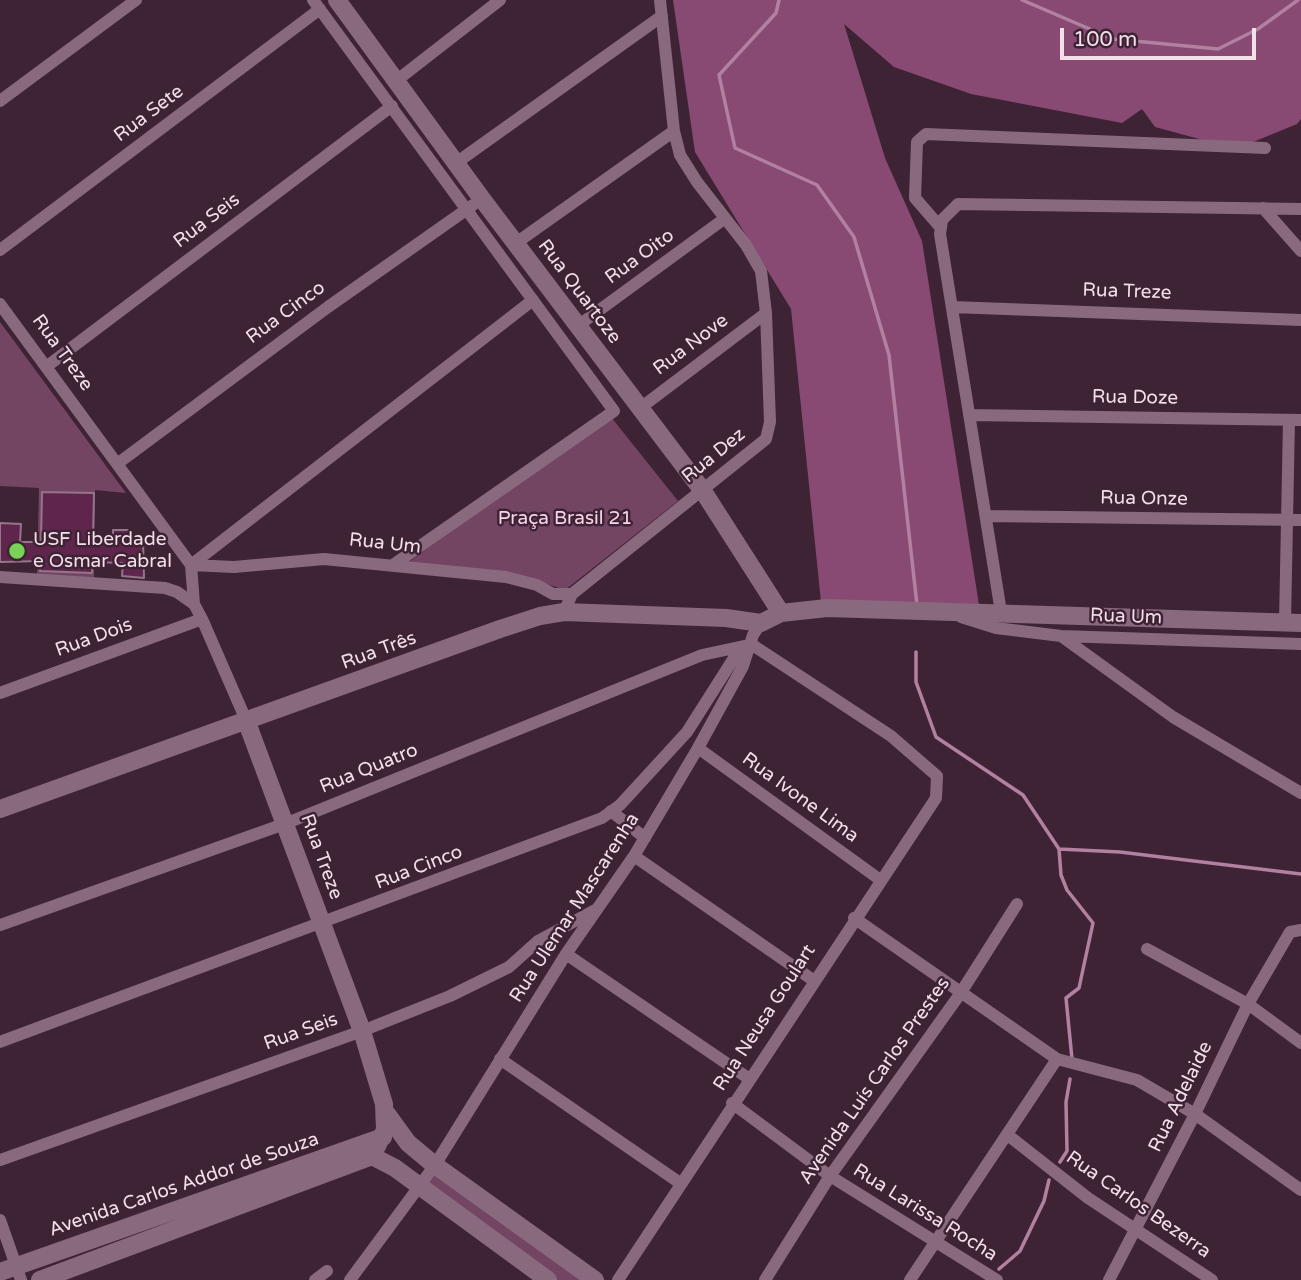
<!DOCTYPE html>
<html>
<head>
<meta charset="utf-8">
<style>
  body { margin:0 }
  #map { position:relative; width:1301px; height:1280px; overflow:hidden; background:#3e2335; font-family:"Varela Round",sans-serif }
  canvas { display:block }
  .scale { position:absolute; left:1060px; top:28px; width:196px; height:32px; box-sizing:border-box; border:4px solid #f2dfea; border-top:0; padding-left:9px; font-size:21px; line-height:24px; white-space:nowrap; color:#f2dfea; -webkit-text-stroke:5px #3e2335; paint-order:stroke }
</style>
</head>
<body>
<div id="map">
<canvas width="1301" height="1280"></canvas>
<div class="scale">100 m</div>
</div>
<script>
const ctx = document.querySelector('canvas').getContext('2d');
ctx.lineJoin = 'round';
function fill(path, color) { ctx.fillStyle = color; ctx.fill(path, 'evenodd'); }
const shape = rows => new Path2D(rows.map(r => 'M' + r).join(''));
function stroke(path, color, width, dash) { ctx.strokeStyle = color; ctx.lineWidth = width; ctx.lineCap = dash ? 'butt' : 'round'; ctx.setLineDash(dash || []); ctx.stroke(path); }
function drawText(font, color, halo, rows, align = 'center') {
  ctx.font = font + ' "Varela Round",sans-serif'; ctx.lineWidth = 5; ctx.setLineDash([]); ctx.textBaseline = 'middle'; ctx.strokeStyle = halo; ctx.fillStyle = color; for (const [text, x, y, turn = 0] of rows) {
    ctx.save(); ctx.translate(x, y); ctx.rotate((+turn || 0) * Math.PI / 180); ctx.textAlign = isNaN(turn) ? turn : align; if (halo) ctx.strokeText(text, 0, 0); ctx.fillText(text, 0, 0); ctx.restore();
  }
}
const green = shape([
  [0,322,126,493,95,490,94,578,37,575,39,488,0,486],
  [611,417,678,501,565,590,520,575,406,564],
  [435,1175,582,1280,553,1280,425,1189]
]);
const forest = shape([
  [673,0,1301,0,1301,119,1297,124,1236,149,1155,127,1142,109,1122,123,971,94,894,67,844,24,885,158,922,241,979,605,821,602,791,309,695,152]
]);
const stream = shape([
  [779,0,776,13,719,75,735,148,817,185,854,237,889,355,917,605],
  [1022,0,1113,39,1218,49,1258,29,1298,0],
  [916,652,916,682,936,737,1023,795,1059,849],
  [1059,849,1120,852,1301,874],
  [1059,849,1061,875,1067,890,1093,923,1079,988,1066,998,1072,1059],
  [1060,1162,1067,1151,1066,1102,1070,1079],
  [999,1269,1020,1251,1044,1201,1049,1180]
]);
const building = shape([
  [42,492,94,493,93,537,113,537,113,530,131,530,131,538,143,539,144,578,122,576,123,563,93,562,92,573,40,571,41,561,0,562,0,523,21,524,20,542,41,542,42,492]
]);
const street = shape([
  [313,0,614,411,393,565],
  [396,81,500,0],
  [0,101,136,0],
  [456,163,662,16],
  [1263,208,1301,251],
  [941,228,915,198,917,142,926,134,1265,148],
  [516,243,674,131],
  [0,250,320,9],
  [0,304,191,565,194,604],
  [952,307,1301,320],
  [579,325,724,219],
  [46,367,392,106],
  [639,409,766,313],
  [969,415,1301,420],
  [117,464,328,307,473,205],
  [986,516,1301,520],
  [191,565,533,300],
  [191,565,234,567,324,559,506,577,537,585,553,594,572,594],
  [0,577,165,588,177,592,194,604,202,619,246,720],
  [564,612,572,594,766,439,770,422,766,313,761,271,746,245,697,182,680,155,674,131,660,0],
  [1001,612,940,234,942,220,958,204,1301,209],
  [961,617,996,628,1061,636,1301,644],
  [1285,622,1289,420],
  [1061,636,1173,717,1301,793],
  [0,693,202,619],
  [698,748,879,879],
  [611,811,645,838],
  [634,856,813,980],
  [854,918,1057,1059,1137,1080,1195,1114,1301,1190],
  [0,925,287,823,702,655,744,646],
  [1147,949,1248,1004,1301,1043],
  [566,954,748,1078],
  [0,1042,602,818,620,805,687,732,741,647],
  [500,1059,680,1183],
  [732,1103,830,1176,997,1280],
  [1009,1136,1088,1198,1212,1280],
  [0,1160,362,1031,450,996,509,967,538,941,597,909],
  [0,1220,21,1280],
  [315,1280,327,1271],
  [350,1280,435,1165,566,954,634,856,698,748,743,666,753,635,761,623],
  [618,1280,936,798,937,776,891,736,751,644],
  [765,1280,830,1176,960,994,1017,904],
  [910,1280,1057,1059],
  [1109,1280,1195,1114,1248,1004,1290,932,1301,930]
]);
const secondary = shape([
  [337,0,482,199,703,491,781,613],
  [246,720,362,1031,384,1104,385,1130,372,1156],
  [0,809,500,629,540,616,564,612,726,618,761,623,781,613,827,608,1301,623],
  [387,1114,408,1143,432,1163,595,1280],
  [372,1156,395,1168,548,1280],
  [0,1272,383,1137],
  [40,1280,372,1156]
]);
const markers = [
  [17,551,9,"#78d258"]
];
const streetNames = [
  ["Rua Sete",149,114,-37],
  ["Rua Seis",207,221,-37],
  ["Rua Oito",640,257,-36],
  ["Rua Quartoze",579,292,53],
  ["Rua Treze",1127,292,2],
  ["Rua Cinco",286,313,-36],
  ["Rua Nove",691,345,-37],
  ["Rua Treze",62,353,54],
  ["Rua Doze",1135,398,1],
  ["Rua Dez",714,456,-39],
  ["Rua Onze",1144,499,1],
  ["Rua Um",385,544,6],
  ["Rua Um",1126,617,2],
  ["Rua Dois",94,638,-20],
  ["Rua Três",379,651,-20],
  ["Rua Quatro",369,769,-22],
  ["Rua Ivone Lima",800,798,36],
  ["Rua Treze",321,857,70],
  ["Rua Cinco",419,868,-21],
  ["Rua Ulemar Mascarenha",575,908,-57],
  ["Rua Neusa Goulart",765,1018,-57],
  ["Rua Seis",301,1032,-20],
  ["Avenida Luís Carlos Prestes",875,1081,-55],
  ["Rua Adelaide",1181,1097,-64],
  ["Avenida Carlos Addor de Souza",184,1185,-19],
  ["Rua Carlos Bezerra",1138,1205,35],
  ["Rua Larissa Rocha",925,1213,32]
];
const parkNames = [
  ["Praça Brasil 21",565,519]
];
const poiNames = [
  ["USF Liberdade",33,540],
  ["e Osmar Cabral",33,562]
];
fill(green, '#734563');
fill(forest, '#884a73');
stroke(stream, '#b280a0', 3.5);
fill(building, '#60254d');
stroke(building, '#957589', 2);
stroke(street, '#89697d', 12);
stroke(secondary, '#89697d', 18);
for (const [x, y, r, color] of markers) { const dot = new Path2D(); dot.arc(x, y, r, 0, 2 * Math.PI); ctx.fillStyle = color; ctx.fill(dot); stroke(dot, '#3e2335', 2.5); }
drawText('19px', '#f2dfea', '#3e2335', streetNames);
drawText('19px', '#f9d3ea', '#3e2335', parkNames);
drawText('19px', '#f2dfea', '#3e2335', poiNames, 'left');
</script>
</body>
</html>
